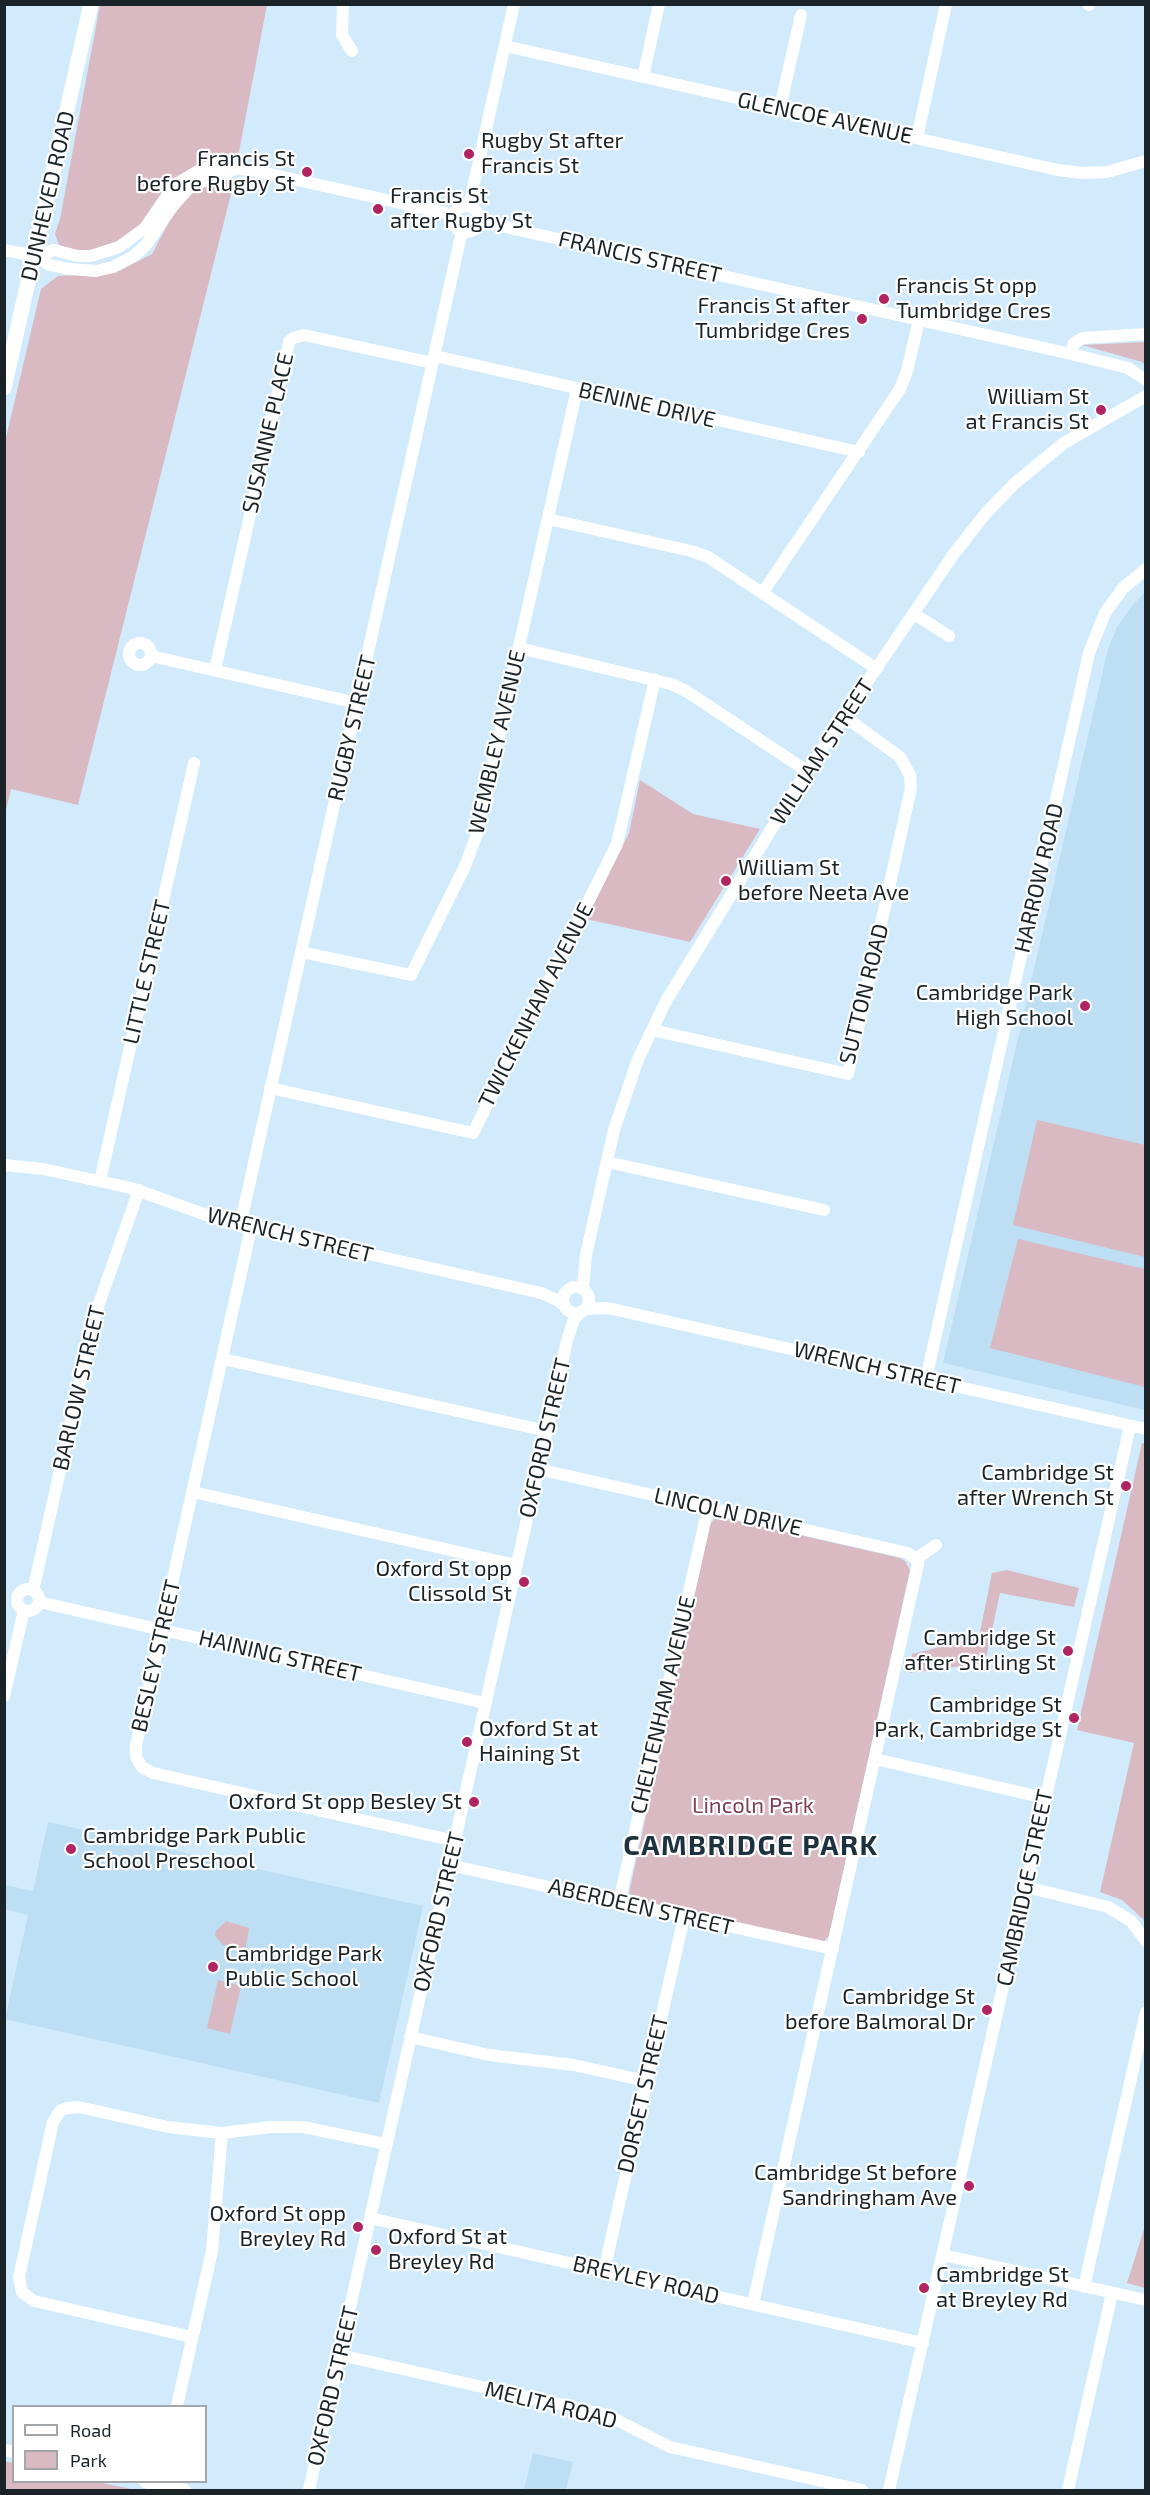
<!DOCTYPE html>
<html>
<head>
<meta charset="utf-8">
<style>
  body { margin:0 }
  #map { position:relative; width:1150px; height:2495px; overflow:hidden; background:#d1ebfc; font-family:"Exo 2",sans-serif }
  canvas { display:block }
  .frame { position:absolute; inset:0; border:6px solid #192328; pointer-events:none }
  .legend { position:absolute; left:12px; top:2405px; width:195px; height:78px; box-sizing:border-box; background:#fff; border:2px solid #a3a7a9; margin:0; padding:8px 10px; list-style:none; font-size:18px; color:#192328 }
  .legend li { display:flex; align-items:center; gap:12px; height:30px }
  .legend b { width:30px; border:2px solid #a3a7a9 }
</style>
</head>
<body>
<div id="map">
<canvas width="1150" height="2495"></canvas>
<div class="frame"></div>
<ul class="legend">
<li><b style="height:8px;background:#fff"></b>Road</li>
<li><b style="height:16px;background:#d9b9c2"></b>Park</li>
</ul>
</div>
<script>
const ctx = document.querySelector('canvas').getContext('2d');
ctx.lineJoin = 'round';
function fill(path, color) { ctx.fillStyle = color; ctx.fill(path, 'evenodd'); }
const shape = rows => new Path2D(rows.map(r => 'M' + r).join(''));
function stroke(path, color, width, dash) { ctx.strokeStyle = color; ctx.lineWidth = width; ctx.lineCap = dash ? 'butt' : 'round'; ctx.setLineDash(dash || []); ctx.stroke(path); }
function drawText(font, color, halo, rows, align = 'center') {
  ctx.font = font + ' "Exo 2",sans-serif'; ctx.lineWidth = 4.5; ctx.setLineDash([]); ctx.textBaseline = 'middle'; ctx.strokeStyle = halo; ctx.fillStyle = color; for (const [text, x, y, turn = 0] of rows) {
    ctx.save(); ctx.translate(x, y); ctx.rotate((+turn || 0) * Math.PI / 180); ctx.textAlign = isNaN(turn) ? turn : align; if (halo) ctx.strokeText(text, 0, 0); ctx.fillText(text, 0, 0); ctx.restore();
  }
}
const built = shape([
  [1145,592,1145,1410,943,1363,1108,649,1117,627,1132,606],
  [48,1822,423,1906,379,2103,5,2019,28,1915,5,1909,5,1885,33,1891],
  [533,2453,573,2462,566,2490,524,2490]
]);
const green = shape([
  [100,5,267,5,238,157,206,162,179,176,141,224,130,235,102,249,88,252,67,249,59,245,55,234,60,219],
  [235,178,78,805,11,789,5,814,5,442,41,289,58,276,115,273,152,254,170,220,184,201,200,186],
  [1145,342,1145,365,1142,362,1082,345],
  [640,780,693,814,760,829,690,942,586,919,629,833],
  [1037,1120,1145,1145,1145,1257,1013,1225],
  [1018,1239,1145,1269,1145,1387,990,1348],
  [1142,1443,1146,1444,1145,1921,1122,1900,1100,1892,1134,1743,1077,1730],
  [721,1517,900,1558,905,1561,910,1570,829,1936,823,1942,637,1900,629,1893,710,1524,715,1518],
  [1007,1570,1079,1588,1074,1607,1000,1593,985,1663,909,1673,912,1654,979,1637,992,1573],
  [226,1921,249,1928,246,1947,237,1949,223,1945,215,1936,216,1931],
  [218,1980,241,1986,230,2034,207,2028],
  [1145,2226,1146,2226,1145,2288,1127,2283],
  [4,2461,13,2463,14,2482,97,2482,137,2490,5,2490]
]);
const minor = shape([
  [343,4,342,35,352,51],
  [1088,4,1089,5],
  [505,46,1058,170,1082,173,1107,172,1146,161],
  [643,77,659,4],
  [780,108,801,15],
  [917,138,946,4],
  [469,206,514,4],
  '453 219a13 13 0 1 1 26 0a13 13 0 1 1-26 0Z',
  [478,221,1071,354,1128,368,1146,380],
  [4,250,35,256,50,265,69,269,96,271,113,267,134,256,146,245,172,207,188,189,210,178,238,168],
  [35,256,54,250,78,256,91,256,119,247,145,228,171,190,178,183,200,170,215,165,261,172,454,215],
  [1071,354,1074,343,1083,338,1146,334],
  [435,356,859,452],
  [548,519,691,551,708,557,877,669],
  [763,592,900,389,907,371,919,320],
  [914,614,949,636],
  '129 654a11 11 0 1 1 22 0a11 11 0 1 1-22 0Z',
  [519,648,671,684,686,691,807,771],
  [151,656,357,703],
  [215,670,289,342,293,338,304,335,433,363],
  [301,952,411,975,465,866,477,834,577,389],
  [652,1030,848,1074,911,788,910,775,900,757,845,717],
  [270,1088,473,1133,617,844,655,679],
  [607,1162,824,1210],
  [4,1165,43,1169,131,1188,223,1221,541,1293,557,1300,565,1306],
  [100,1181,194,763],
  [240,1226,462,231],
  [251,1228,136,1745,136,1757,142,1767,153,1773,455,1841],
  '563 1300a13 13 0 1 1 26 0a13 13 0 1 1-26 0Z',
  [583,1289,586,1255,614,1130,638,1059,666,1001,807,771,953,555,986,513,1014,484,1064,443,1146,396],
  [585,1309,608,1308,1146,1429],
  [223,1359,547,1431],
  [926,1379,1089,653,1105,613,1123,588,1146,569],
  [538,1469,908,1553,916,1559,918,1564,753,2304],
  [193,1492,516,1565],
  [916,1559,936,1545],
  '17 1600a11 11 0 1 1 22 0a11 11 0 1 1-22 0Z',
  [33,1591,95,1315,139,1190],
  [39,1602,485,1703],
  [4,1696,24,1610],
  [875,1759,1045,1798],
  [449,1865,833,1949],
  [1026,1887,1108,1907,1131,1921,1146,1941],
  [619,1902,708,1508],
  [410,2037,489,2055,574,2065,646,2081],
  [370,2218,923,2343],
  [943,2255,1146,2300],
  [604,2271,684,1917],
  [1084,2287,1146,2012],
  [192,2337,34,2301,22,2292,19,2277,53,2122,60,2111,67,2108,79,2107,168,2127,222,2133,271,2127,304,2127,386,2144],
  [340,2355,607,2415,670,2447,862,2490],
  [177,2406,212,2251,222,2133],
  [4,2450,14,2452],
  [145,2482,185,2490],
  [309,2490,567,1341,574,1319,581,1312],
  [889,2490,1130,1426],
  [1068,2490,1112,2293]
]);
const major = shape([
  [4,388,91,4]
]);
const markers = [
  [469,154,6,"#b02461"],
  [307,172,6,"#b02461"],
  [378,209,6,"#b02461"],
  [884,299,6,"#b02461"],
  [862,319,6,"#b02461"],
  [1101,410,6,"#b02461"],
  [726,881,6,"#b02461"],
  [1085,1006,6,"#b02461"],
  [1126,1486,6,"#b02461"],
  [524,1582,6,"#b02461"],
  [1068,1651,6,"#b02461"],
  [1074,1718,6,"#b02461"],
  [467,1742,6,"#b02461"],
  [474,1802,6,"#b02461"],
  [71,1849,6,"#b02461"],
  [213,1967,6,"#b02461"],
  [987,2010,6,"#b02461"],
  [969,2186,6,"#b02461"],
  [358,2227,6,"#b02461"],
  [376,2250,6,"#b02461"],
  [924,2288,6,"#b02461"]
];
const streetNames = [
  ["GLENCOE AVENUE",825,118,12],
  ["DUNHEVED ROAD",48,196,-77],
  ["FRANCIS STREET",640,257,13],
  ["BENINE DRIVE",647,405,13],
  ["SUSANNE PLACE",268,433,-77],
  ["RUGBY STREET",352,728,-77],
  ["WEMBLEY AVENUE",497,742,-77],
  ["WILLIAM STREET",822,752,-57],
  ["HARROW ROAD",1039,878,-77],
  ["LITTLE STREET",147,972,-77],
  ["SUTTON ROAD",864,994,-76],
  ["TWICKENHAM AVENUE",536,1005,-63],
  ["WRENCH STREET",290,1235,14],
  ["WRENCH STREET",877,1368,13],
  ["BARLOW STREET",79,1388,-77],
  ["OXFORD STREET",545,1438,-77],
  ["LINCOLN DRIVE",728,1512,13],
  ["BESLEY STREET",156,1656,-77],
  ["HAINING STREET",280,1656,13],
  ["CHELTENHAM AVENUE",663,1705,-77],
  ["CAMBRIDGE STREET",1025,1888,-78],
  ["ABERDEEN STREET",641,1907,13],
  ["OXFORD STREET",439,1912,-77],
  ["DORSET STREET",643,2094,-77],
  ["BREYLEY ROAD",646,2280,13],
  ["OXFORD STREET",333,2386,-77],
  ["MELITA ROAD",551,2405,14]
];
const poiNames = [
  ["Rugby St after",481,141,"left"],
  ["Francis St",481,166,"left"],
  ["Francis St",295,159],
  ["before Rugby St",295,184],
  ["Francis St",390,196,"left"],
  ["after Rugby St",390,221,"left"],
  ["Francis St opp",896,286,"left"],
  ["Tumbridge Cres",896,311,"left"],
  ["Francis St after",850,306],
  ["Tumbridge Cres",850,331],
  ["William St",1089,397],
  ["at Francis St",1089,422],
  ["William St",738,868,"left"],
  ["before Neeta Ave",738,893,"left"],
  ["Cambridge Park",1073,993],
  ["High School",1073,1018],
  ["Cambridge St",1114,1473],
  ["after Wrench St",1114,1498],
  ["Oxford St opp",512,1569],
  ["Clissold St",512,1594],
  ["Cambridge St",1056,1638],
  ["after Stirling St",1056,1663],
  ["Cambridge St",1062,1705],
  ["Park, Cambridge St",1062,1730],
  ["Oxford St at",479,1729,"left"],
  ["Haining St",479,1754,"left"],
  ["Oxford St opp Besley St",462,1802],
  ["Cambridge Park Public",83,1836,"left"],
  ["School Preschool",83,1861,"left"],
  ["Cambridge Park",225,1954,"left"],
  ["Public School",225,1979,"left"],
  ["Cambridge St",975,1997],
  ["before Balmoral Dr",975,2022],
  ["Cambridge St before",957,2173],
  ["Sandringham Ave",957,2198],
  ["Oxford St opp",346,2214],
  ["Breyley Rd",346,2239],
  ["Oxford St at",388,2237,"left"],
  ["Breyley Rd",388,2262,"left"],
  ["Cambridge St",936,2275,"left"],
  ["at Breyley Rd",936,2300,"left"]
];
const parkNames = [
  ["Lincoln Park",753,1806]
];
const districtNames = [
  ["CAMBRIDGE PARK",751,1846]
];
fill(built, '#bddef3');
fill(green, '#d9b9c2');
stroke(minor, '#fff', 12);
stroke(major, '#fff', 15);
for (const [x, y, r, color] of markers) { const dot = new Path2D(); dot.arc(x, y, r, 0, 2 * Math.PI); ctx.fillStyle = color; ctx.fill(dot); stroke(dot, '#fff', 2); }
drawText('22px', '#192328', '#fff', streetNames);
drawText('22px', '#192328', '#fff', poiNames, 'right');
drawText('22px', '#7e4155', '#fff', parkNames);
ctx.letterSpacing = '1.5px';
drawText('bold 28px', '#1d323e', '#fff', districtNames);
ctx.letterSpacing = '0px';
</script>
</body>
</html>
